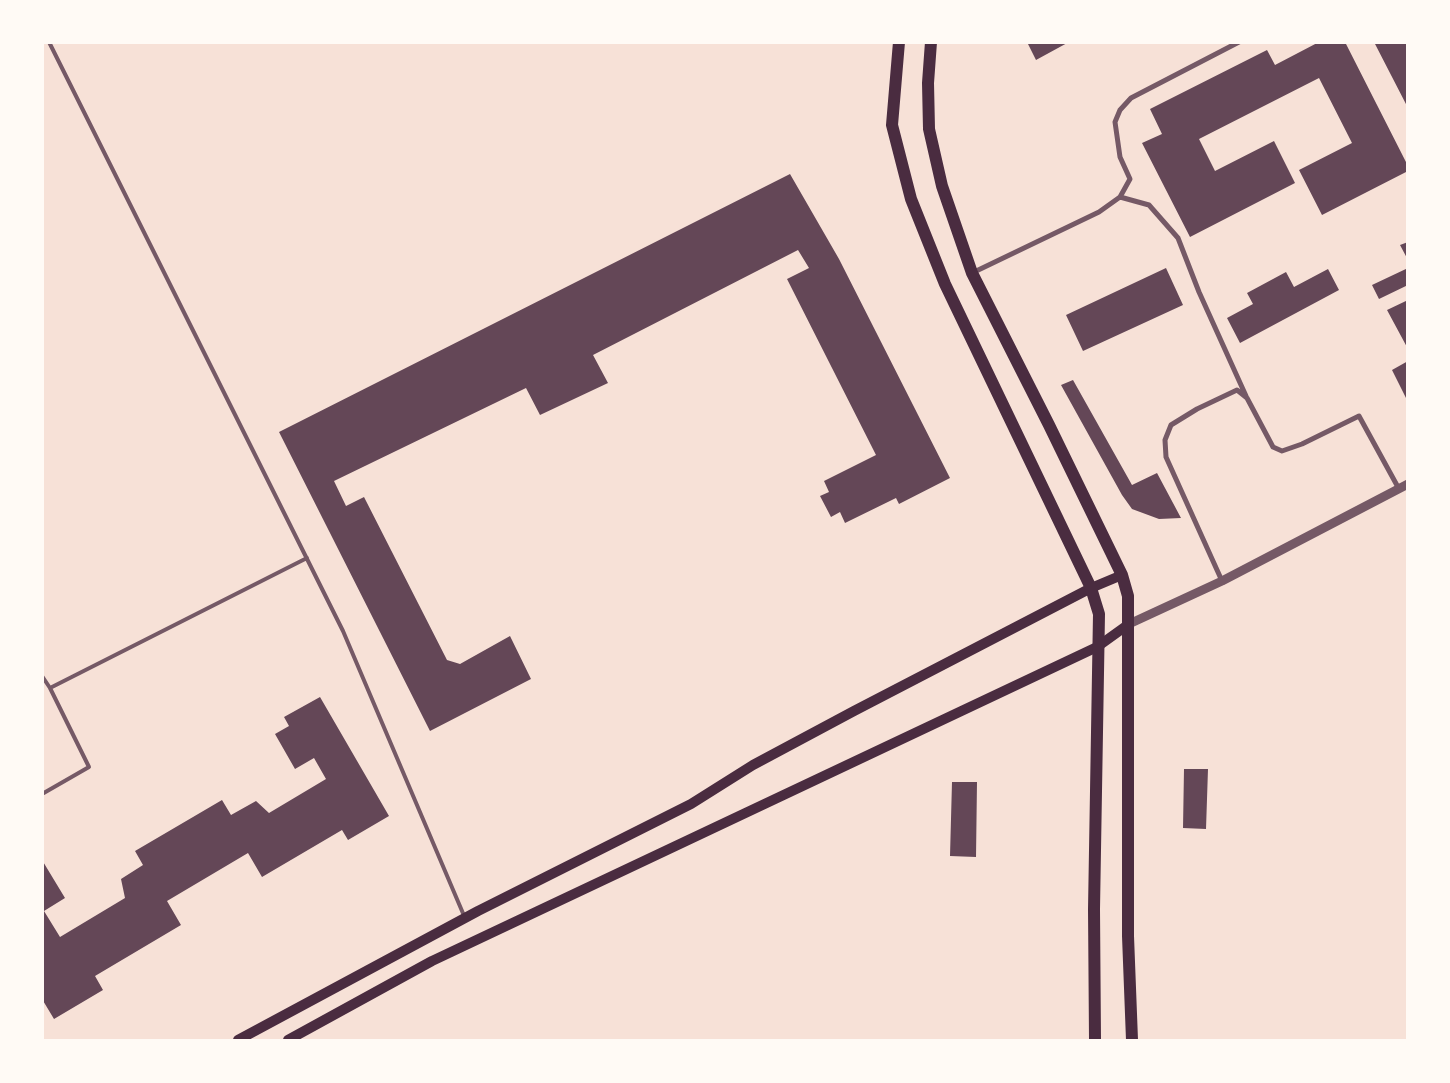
<!DOCTYPE html>
<html>
<head>
<meta charset="utf-8">
<style>
  body { margin:0 }
  #map { position:relative; width:1450px; height:1083px; overflow:hidden; background:#f7e1d7; font-family:Ubuntu,sans-serif }
  canvas { display:block }
  .frame { position:absolute; inset:0; border:44px solid #fffaf5; pointer-events:none }
</style>
</head>
<body>
<div id="map">
<canvas width="1450" height="1083"></canvas>
<div class="frame"></div>
</div>
<script>
const ctx = document.querySelector('canvas').getContext('2d');
ctx.lineJoin = 'round';
function fill(path, color) { ctx.fillStyle = color; ctx.fill(path, 'evenodd'); }
const shape = rows => new Path2D(rows.map(r => 'M' + r).join(''));
function stroke(path, color, width, dash) { ctx.strokeStyle = color; ctx.lineWidth = width; ctx.lineCap = dash ? 'butt' : 'round'; ctx.setLineDash(dash || []); ctx.stroke(path); }
const building = shape([
  [1027,42,1069,42,1036,60],
  [1319,42,1345,42,1408,166,1408,171,1322,215,1299,170,1352,143,1319,78,1199,139,1215,171,1274,141,1295,183,1190,237,1142,143,1162,134,1150,109,1267,50,1275,65],
  [1374,42,1408,42,1408,108],
  [790,174,839,259,950,478,899,504,896,498,845,523,840,512,831,517,820,496,829,492,824,481,876,455,787,279,809,268,798,250,593,355,608,383,540,415,526,388,334,481,346,506,364,497,447,660,460,664,510,636,531,679,430,731,279,432],
  [1408,242,1408,260,1400,245],
  [1166,268,1183,305,1083,351,1066,315],
  [1408,268,1408,285,1379,299,1372,285],
  [1328,269,1339,290,1240,343,1227,318,1253,304,1247,293,1286,272,1294,287],
  [1408,300,1408,349,1387,310],
  [1408,361,1408,402,1392,370],
  [1073,380,1132,485,1157,473,1181,518,1159,519,1132,509,1122,495,1061,385],
  [320,697,389,816,348,840,342,830,262,877,248,853,167,901,181,925,95,976,103,990,54,1019,42,999,42,860,65,898,44,911,60,937,125,898,121,879,143,865,135,851,222,800,231,815,256,801,269,813,326,779,314,758,295,769,275,734,289,726,284,717],
  [1184,769,1208,769,1206,829,1183,828],
  [952,782,977,782,976,857,950,856]
]);
const service = shape([
  [49,42,343,631,465,918],
  [42,676,50,688,307,558],
  [42,794,89,767,50,688]
]);
const minor = shape([
  [1120,197,1149,205,1178,238,1199,292,1246,396],
  [972,273,1099,212,1120,197,1130,179,1120,157,1115,122,1120,110,1131,98,1239,42],
  [1222,581,1166,457,1165,440,1171,425,1197,409,1237,390,1247,398,1273,447,1282,451,1302,444,1359,416,1399,489]
]);
const tertiary = shape([
  [1129,624,1222,581,1408,484]
]);
const secondary = shape([
  [238,1040,478,911,691,804,753,765,854,711,1091,588,1122,575],
  [288,1040,432,961,1097,647,1129,624]
]);
const primary = shape([
  [899,42,892,125,911,199,945,284,1091,588,1099,614,1094,909,1095,1040],
  [931,42,928,83,929,129,942,186,972,273,1049,425,1122,575,1128,596,1128,936,1132,1040]
]);
fill(building, '#644757');
stroke(service, '#755966', 4);
stroke(minor, '#755966', 5);
stroke(tertiary, '#755966', 9);
stroke(secondary, '#4a2c40', 10);
stroke(primary, '#4a2c40', 12);
</script>
</body>
</html>
